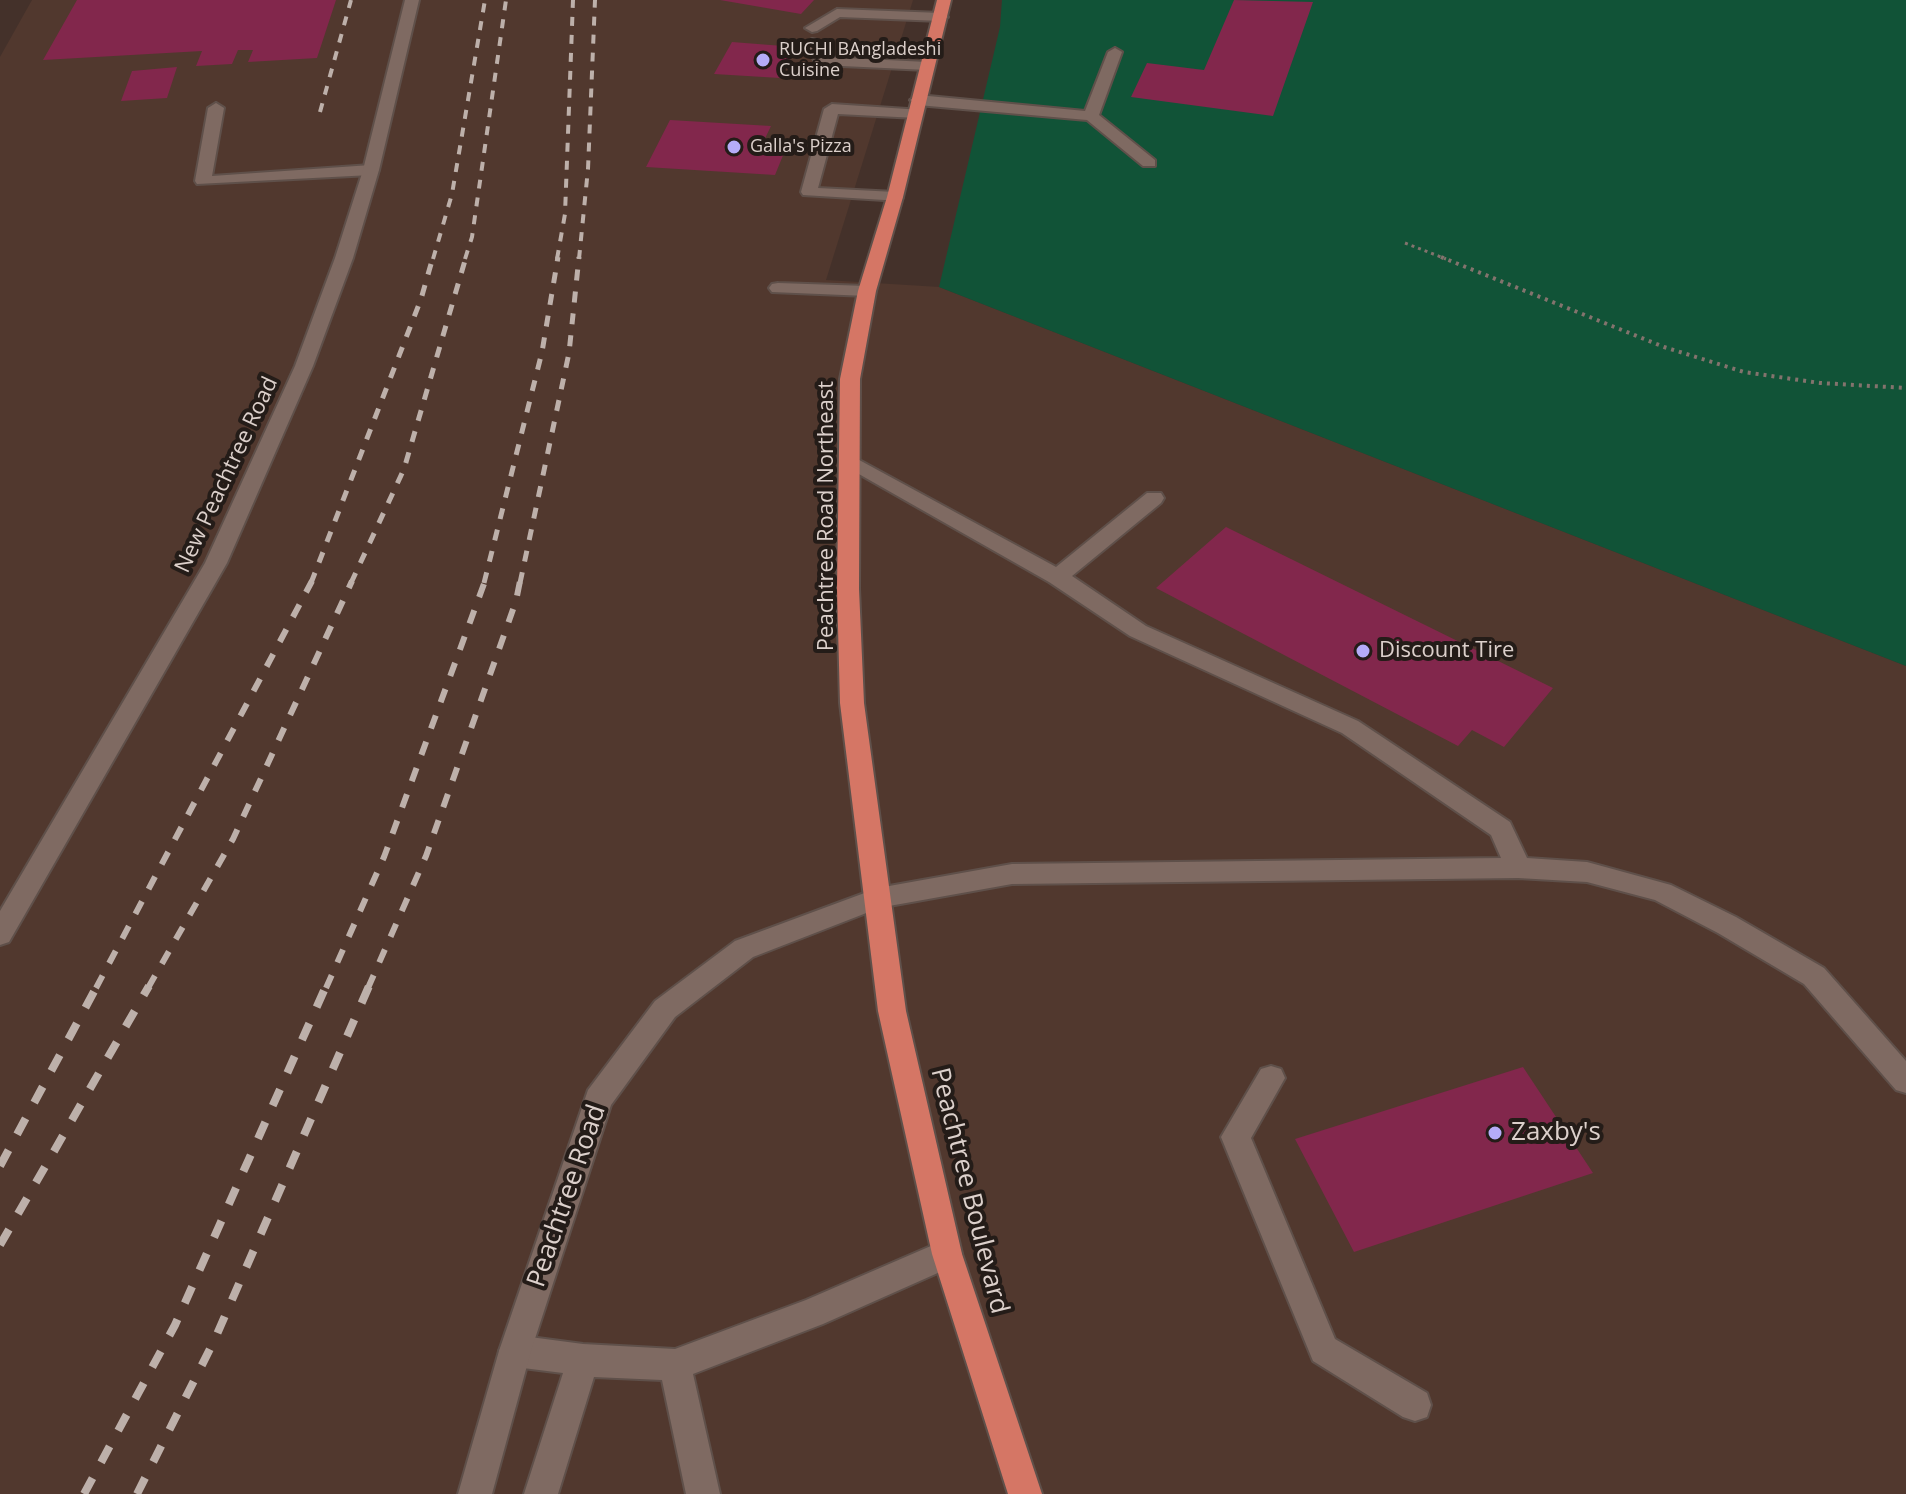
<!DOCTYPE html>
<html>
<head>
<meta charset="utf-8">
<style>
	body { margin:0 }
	canvas { display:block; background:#44312a }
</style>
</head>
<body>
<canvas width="1906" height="1494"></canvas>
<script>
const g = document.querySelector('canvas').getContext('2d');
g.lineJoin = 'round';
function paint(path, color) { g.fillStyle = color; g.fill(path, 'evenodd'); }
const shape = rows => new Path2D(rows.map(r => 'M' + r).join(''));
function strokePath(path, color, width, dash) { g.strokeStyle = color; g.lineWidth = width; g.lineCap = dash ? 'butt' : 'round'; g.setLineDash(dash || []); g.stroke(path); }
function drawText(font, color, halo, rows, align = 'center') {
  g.font = font + ' "Open Sans",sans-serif'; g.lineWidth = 8; g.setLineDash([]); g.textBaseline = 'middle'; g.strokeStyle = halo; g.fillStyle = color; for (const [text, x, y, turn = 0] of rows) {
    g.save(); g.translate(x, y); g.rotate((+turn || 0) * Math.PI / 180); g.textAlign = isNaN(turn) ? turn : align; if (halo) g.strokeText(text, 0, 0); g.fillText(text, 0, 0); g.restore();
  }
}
paint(shape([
	[32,0,913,0,826,280,939,287,1906,666,1906,1494,0,1494,0,57]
]), '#51382e');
paint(shape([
	[1002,0,1906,0,1906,666,939,287,1000,27]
]), '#115337');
paint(shape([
	[77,0,336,0,317,58,248,62,253,50,238,50,232,64,196,66,202,51,43,60],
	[720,0,814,0,801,14],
	[1234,0,1313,2,1273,116,1131,97,1147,63,1204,70],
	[732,42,796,47,780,78,714,74],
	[177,67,167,98,121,101,132,71],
	[670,120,771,126,759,151,784,153,775,175,646,167],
	[1226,527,1553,688,1504,747,1472,730,1458,746,1156,588],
	[1523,1067,1593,1173,1354,1252,1295,1139]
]), '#82274c');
const lane = shape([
	[837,9,941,13,948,17,941,21,840,17,817,31,812,32,805,28,837,9],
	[812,39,817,40,826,57,927,62,934,66,927,70,821,65,816,64,805,43,812,39],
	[1115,48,1122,52,1099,115,1155,160,1155,166,1143,166,1087,120,918,105,910,100,918,95,1085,111,1108,52,1115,48],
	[216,103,224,108,212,176,371,165,379,170,371,175,197,184,195,181,208,108,216,103],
	[832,104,922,110,922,116,917,118,838,114,818,188,895,192,903,197,901,201,803,195,801,192,824,109,832,104],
	[778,283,867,286,876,291,867,296,772,292,769,288,772,284,778,283],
	[850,455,1056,567,1147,493,1161,493,1164,498,1161,503,1072,576,1146,626,1358,721,1510,822,1527,858,1587,862,1671,885,1736,917,1824,968,1906,1061,1906,1093,1896,1090,1804,984,1718,933,1655,900,1587,882,1518,878,1012,884,878,908,869,905,865,898,869,891,878,888,1012,864,1501,858,1491,835,1342,733,1130,636,1049,582,843,465,840,461,843,457,850,455],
	[1271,1066,1281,1069,1285,1078,1251,1138,1335,1339,1427,1393,1431,1405,1427,1417,1415,1421,1403,1417,1313,1361,1221,1137,1261,1069,1271,1066],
	[947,1239,958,1244,962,1254,958,1264,823,1324,693,1374,720,1494,686,1494,662,1380,594,1377,558,1494,524,1494,563,1373,515,1367,504,1362,499,1351,504,1340,515,1335,583,1344,675,1349,806,1300,947,1239]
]);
const secondary = shape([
	[405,0,419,0,379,170,353,258,313,366,227,563,9,942,0,945,0,911,205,563,295,366,335,258,363,170,405,0],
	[878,888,887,891,891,898,887,905,753,957,675,1017,611,1105,531,1351,492,1494,458,1494,499,1351,588,1090,655,1001,735,941,878,888]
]);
const highway = shape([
	[937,0,951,0,903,197,876,291,860,379,859,589,864,703,906,1011,962,1254,1042,1494,1008,1494,932,1254,878,1011,840,703,837,589,840,379,858,291,887,197,937,0]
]);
strokePath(lane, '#5f504a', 4);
strokePath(secondary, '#5f504a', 4);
strokePath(highway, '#5f504a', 4);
strokePath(shape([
	[1405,243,1446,259]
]), '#83736d', 3, [3, 4]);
strokePath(shape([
	[1441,257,1664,347,1744,372,1820,383,1906,388]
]), '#83736d', 4, [3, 5]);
paint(lane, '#7f6a62');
paint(secondary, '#7f6a62');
paint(highway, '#d57665');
strokePath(shape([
	[320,112,351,0],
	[433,259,452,194,485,0],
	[465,259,472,237,506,0],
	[557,259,565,214,573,0],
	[579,259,588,169,595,0]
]), '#bdb0aa', 4, [9, 9]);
strokePath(shape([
	[311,583,421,299,433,257],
	[351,583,404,469,466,257],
	[484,583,542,352,558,257],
	[520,583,569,353,579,257]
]), '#bdb0aa', 5, [11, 11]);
strokePath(shape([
	[96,988,312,581],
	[148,988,233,839,352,581],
	[326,988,384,857,485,581],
	[368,988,426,856,516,601,520,581]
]), '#bdb0aa', 6, [14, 14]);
strokePath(shape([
	[0,1166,97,986],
	[0,1245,149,986],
	[84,1494,175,1325,326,986],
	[137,1494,214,1341,369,986]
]), '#bdb0aa', 8, [18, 18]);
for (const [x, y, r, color] of [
	[763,60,8,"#b5acf8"],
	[734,147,8,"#b5acf8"],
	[1363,651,8,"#b5acf8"],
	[1495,1133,8,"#b5acf8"]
]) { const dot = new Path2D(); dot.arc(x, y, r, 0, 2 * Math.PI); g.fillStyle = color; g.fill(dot); strokePath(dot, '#241c18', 3); }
drawText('18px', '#dcd0cb', '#241c18', [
	["RUCHI BAngladeshi",779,50],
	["Cuisine",779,71],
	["Galla's Pizza",750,147]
], 'left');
drawText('22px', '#dcd0cb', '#241c18', [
	["New Peachtree Road",227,475,-65],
	["Peachtree Road Northeast",827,516,-90]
]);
drawText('22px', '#dcd0cb', '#241c18', [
	["Discount Tire",1379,651]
], 'left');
drawText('26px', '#dcd0cb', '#241c18', [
	["Zaxby's",1511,1133]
], 'left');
drawText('26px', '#dcd0cb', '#241c18', [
	["Peachtree Boulevard",969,1191,76],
	["Peachtree Road",567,1196,-71]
]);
</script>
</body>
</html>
